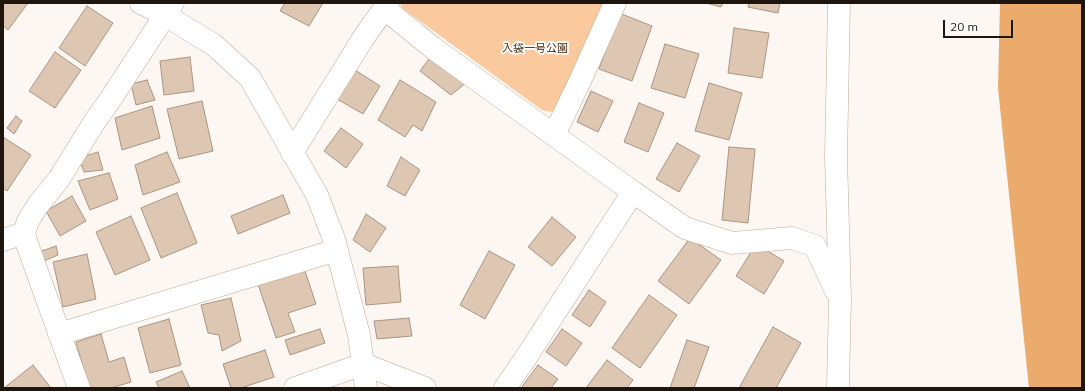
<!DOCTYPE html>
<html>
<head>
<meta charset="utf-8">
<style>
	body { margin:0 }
	#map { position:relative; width:1085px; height:391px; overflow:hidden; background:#fcf7f2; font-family:Mulish,sans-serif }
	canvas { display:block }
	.frame { position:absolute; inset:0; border:4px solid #1d150e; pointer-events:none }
	.scale { position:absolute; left:943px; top:20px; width:70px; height:18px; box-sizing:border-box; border:2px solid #1d150e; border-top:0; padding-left:5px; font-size:12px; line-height:14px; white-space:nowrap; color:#1d150e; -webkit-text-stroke:3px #fff; paint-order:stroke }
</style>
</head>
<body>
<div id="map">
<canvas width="1085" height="391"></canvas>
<div class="frame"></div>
<div class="scale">20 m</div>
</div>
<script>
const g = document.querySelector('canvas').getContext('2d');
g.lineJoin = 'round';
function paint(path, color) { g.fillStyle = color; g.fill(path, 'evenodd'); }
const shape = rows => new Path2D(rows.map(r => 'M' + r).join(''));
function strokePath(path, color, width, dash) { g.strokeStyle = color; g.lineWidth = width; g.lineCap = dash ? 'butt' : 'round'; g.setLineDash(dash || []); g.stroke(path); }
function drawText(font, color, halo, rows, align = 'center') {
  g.font = font + ' Mulish,"Noto Sans JP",sans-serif'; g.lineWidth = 3.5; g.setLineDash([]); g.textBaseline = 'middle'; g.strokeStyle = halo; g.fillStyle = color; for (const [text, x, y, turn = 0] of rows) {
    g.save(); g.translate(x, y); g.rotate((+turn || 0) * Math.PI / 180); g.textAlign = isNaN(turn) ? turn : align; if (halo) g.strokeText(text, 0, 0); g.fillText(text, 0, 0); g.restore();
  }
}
paint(shape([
	[400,3,604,3,563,100,552,112,542,110,402,8]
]), '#faca9e');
paint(shape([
	[1000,3,1082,3,1082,388,1029,388,998,88]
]), '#eaab6d');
const building = shape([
	[3,3,28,3,8,30,3,26,3,3],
	[285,3,323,3,309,26,280,11,285,3],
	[706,3,723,3,721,7,706,3],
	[749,3,780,3,778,13,748,7,749,3],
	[87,6,113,23,85,66,59,48,87,6],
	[619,13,652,26,632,81,599,69,619,13],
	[734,28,769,33,762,78,728,73,734,28],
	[665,44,699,54,685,98,651,88,665,44],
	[55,52,81,70,55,108,29,91,55,52],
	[432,55,467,82,451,95,420,71,432,55],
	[190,57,194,91,164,95,160,61,190,57],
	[355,70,380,86,363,114,337,99,355,70],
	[147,80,155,100,136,105,131,84,147,80],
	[400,80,436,102,422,131,413,125,405,137,378,120,400,80],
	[709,83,742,93,729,140,695,131,709,83],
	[591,91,613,101,598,132,577,122,591,91],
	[202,101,213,151,179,159,167,109,202,101],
	[639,103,664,113,648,152,624,142,639,103],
	[152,106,160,138,122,150,115,118,152,106],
	[16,116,22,121,14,134,7,128,16,116],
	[341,128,363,144,346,168,324,151,341,128],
	[3,137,31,155,7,191,3,188,3,137],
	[677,143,700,156,679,192,656,179,677,143],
	[729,147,755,149,748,223,722,220,729,147],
	[98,152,103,170,84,172,79,158,98,152],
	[167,152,180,182,143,195,135,165,167,152],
	[401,157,420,170,405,196,387,186,401,157],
	[109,173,118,199,90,210,78,181,109,173],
	[177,193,197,243,161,258,141,208,177,193],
	[283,195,290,213,238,234,231,216,283,195],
	[72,196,86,221,60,236,46,211,72,196],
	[366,214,386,228,370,252,353,240,366,214],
	[131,216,150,260,115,275,96,232,131,216],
	[552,217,576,237,552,266,528,247,552,217],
	[690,238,721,260,689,304,658,281,690,238],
	[756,244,784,261,764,294,736,276,756,244],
	[56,246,58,255,39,263,36,253,56,246],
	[489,251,515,265,485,319,460,305,489,251],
	[87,254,96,299,63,307,53,262,87,254],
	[303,265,316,304,288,313,295,332,276,338,257,281,303,265],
	[398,266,401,302,366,305,363,268,398,266],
	[589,290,606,302,590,327,572,315,589,290],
	[649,295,677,315,640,368,612,348,649,295],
	[231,298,241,341,222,351,219,335,208,333,201,305,231,298],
	[409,318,412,336,377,339,374,321,409,318],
	[169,319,181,365,150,373,138,328,169,319],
	[773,327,801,343,776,388,739,388,773,327],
	[320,329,325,343,290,355,285,340,320,329],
	[562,329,582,343,566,366,546,352,562,329],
	[101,334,109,362,124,357,131,382,111,388,89,388,76,342,101,334],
	[687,340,709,347,694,388,670,388,687,340],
	[265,350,274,377,241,388,231,388,223,364,265,350],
	[607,360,633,380,627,388,586,388,607,360],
	[33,365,51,388,4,388,33,365],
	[538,365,558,379,551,388,521,388,538,365],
	[182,371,190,388,159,388,156,382,182,371]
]);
paint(building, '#dec7b2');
strokePath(building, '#aa9480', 1);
const minor = shape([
	[141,3,165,15,214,45,250,78,317,195,334,239,359,335,366,388],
	[385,9,433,48,633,192,527,356,505,388],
	[554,135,580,81,615,3],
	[292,153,364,37,388,3],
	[633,192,685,228,732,243,792,238,815,246,836,291],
	[3,240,24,233],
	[59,334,337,250],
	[79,388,26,241,24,233,28,221,38,205,59,179,95,121,110,100,173,3],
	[295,388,363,364,425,388],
	[838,388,840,298,836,157,839,3]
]);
strokePath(minor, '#c0a995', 23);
strokePath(minor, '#fff', 22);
drawText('11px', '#442b0f', '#fff', [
	["入袋一号公園",535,49]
]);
</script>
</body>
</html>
